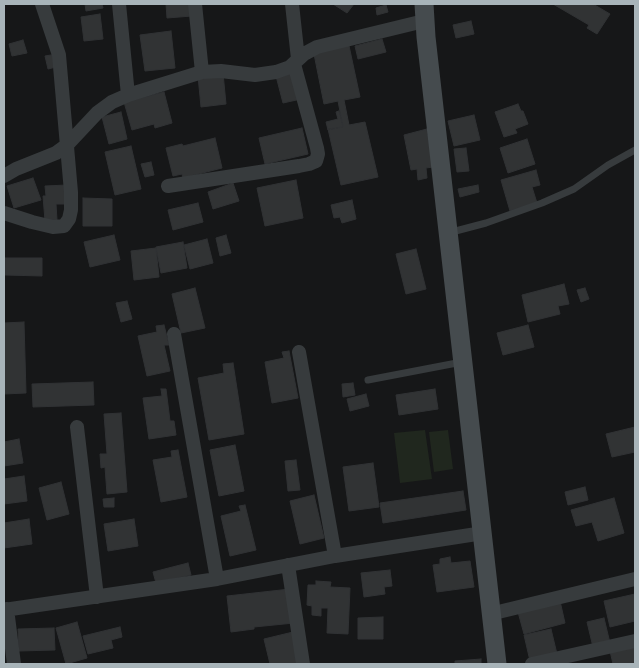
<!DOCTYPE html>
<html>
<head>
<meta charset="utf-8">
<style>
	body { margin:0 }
	#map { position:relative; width:639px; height:668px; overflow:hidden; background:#161718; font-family:Quicksand,sans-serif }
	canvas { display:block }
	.frame { position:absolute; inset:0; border:5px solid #a8b4b9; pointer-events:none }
</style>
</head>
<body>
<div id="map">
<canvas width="639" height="668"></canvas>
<div class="frame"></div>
</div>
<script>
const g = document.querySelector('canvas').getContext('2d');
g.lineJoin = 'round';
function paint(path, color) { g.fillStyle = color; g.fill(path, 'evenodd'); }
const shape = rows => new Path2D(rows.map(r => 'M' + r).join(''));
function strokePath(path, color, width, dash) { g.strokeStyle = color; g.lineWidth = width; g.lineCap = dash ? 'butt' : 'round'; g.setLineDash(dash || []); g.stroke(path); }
paint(shape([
	[425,430,432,479,400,483,394,433],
	[448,430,453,469,434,472,429,432]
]), '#20271e');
const building = shape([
	[85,4,102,4,103,8,86,11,85,4],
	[166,4,192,4,192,16,167,18,166,4],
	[333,4,354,4,347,13,333,4],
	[553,4,593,4,610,14,597,34,587,28,589,25,553,4],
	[386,5,388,12,377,15,376,8,386,5],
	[100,14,103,39,84,41,81,17,100,14],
	[471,21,474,34,456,38,453,25,471,21],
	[171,31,175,68,145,71,140,35,171,31],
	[382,39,386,52,358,59,355,46,382,39],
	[23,40,27,53,12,56,9,44,23,40],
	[348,41,360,97,344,100,349,125,365,122,378,177,341,185,328,129,343,127,338,101,324,104,313,49,348,41],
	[57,54,60,66,48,69,45,56,57,54],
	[294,71,301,99,283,103,276,76,294,71],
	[223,73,226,104,201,107,198,76,223,73],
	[164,92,172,123,155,128,154,124,132,130,124,102,164,92],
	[518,104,521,111,523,111,528,124,515,129,517,133,504,137,495,112,518,104],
	[339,111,343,127,328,130,326,122,338,119,336,112,339,111],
	[121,112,127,139,109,144,102,117,121,112],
	[474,115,480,140,454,146,448,121,474,115],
	[302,128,308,154,265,164,259,138,302,128],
	[427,129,433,167,426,168,427,178,418,180,417,169,411,170,404,135,427,129],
	[215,138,222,168,183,178,182,174,173,176,166,148,182,144,183,146,215,138],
	[527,139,535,164,508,173,500,148,527,139],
	[131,146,141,189,115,195,105,152,131,146],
	[466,148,469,171,457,172,454,149,466,148],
	[151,162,154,175,145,177,141,164,151,162],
	[536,170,540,185,532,187,537,203,510,211,501,180,536,170],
	[33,178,41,200,14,208,7,186,33,178],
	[296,180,303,218,265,226,257,188,296,180],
	[233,183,239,201,213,209,208,192,233,183],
	[67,185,68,204,56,204,57,220,45,221,43,196,46,196,45,186,67,185],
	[478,185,479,192,460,197,458,189,478,185],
	[83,198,112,199,112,226,83,226,83,198],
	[352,200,356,219,342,223,340,217,334,218,331,205,352,200],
	[198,203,203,222,173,230,168,210,198,203],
	[114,235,120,260,90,267,84,242,114,235],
	[226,235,231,253,220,256,216,238,226,235],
	[207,239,213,263,190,269,184,245,207,239],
	[183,242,187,268,161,273,156,247,183,242],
	[156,248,159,277,134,280,131,251,156,248],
	[416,249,426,289,406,294,396,254,416,249],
	[5,258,42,258,42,276,5,275,5,258],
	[564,284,569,304,558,306,560,314,528,322,522,295,564,284],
	[195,288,205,328,181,333,172,294,195,288],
	[585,288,589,299,581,302,577,290,585,288],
	[127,301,132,319,121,322,116,303,127,301],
	[24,322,26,393,4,394,4,323,24,322],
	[164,325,169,345,164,345,170,371,147,376,138,336,157,332,156,326,164,325],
	[528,325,534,347,503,355,497,333,528,325],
	[289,351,298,398,272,403,265,362,284,358,282,352,289,351],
	[233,363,244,434,209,440,198,378,224,373,223,364,233,363],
	[93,382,94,405,33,407,32,384,93,382],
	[353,383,355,395,343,397,342,384,353,383],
	[161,389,166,389,170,421,174,421,176,435,149,439,143,398,162,396,161,389],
	[435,389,438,409,399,415,396,395,435,389],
	[366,394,369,406,350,411,347,399,366,394],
	[121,413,127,492,107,494,105,467,101,468,100,454,107,454,104,414,121,413],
	[635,427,635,452,612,457,606,434,635,427],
	[19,439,23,463,4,466,4,442,19,439],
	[235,445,244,491,219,496,210,450,235,445],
	[178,450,187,497,161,502,153,460,172,457,171,451,178,450],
	[296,460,300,490,288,491,285,461,296,460],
	[373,463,379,507,349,511,343,467,373,463],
	[24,476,27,501,4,504,4,479,24,476],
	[61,482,69,514,47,520,39,488,61,482],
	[585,487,588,500,568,505,565,492,585,487],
	[463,491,466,510,383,523,380,503,463,491],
	[314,495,324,538,300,544,290,501,314,495],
	[114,498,114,507,104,507,103,499,114,498],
	[614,498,624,533,598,541,592,522,576,526,571,510,614,498],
	[245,505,256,550,230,556,221,516,241,511,239,506,245,505],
	[29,519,32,544,4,548,4,523,29,519],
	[134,519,138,546,108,551,104,524,134,519],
	[450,557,451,563,470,561,474,587,437,592,433,565,440,564,440,559,450,557],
	[188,563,191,575,156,583,153,572,188,563],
	[390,570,392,586,384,587,385,594,364,597,361,573,390,570],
	[316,581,331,582,330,587,350,588,348,634,327,633,328,608,321,608,321,616,312,615,312,606,307,605,308,585,316,585,316,581],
	[290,589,294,623,254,627,254,629,231,632,227,596,290,589],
	[635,594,635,621,610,627,604,601,635,594],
	[560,601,565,623,524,634,518,612,560,601],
	[383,617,383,639,358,639,358,618,383,617],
	[604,618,610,643,593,647,587,622,604,618],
	[77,622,87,658,66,664,56,628,77,622],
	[120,627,122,637,111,640,113,648,88,654,83,636,120,627],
	[54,628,55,650,19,651,18,629,54,628],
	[551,629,557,654,530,661,524,635,551,629],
	[293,632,301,664,270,664,264,639,293,632],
	[635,645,635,664,613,664,610,651,635,645],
	[481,659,481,664,455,664,455,661,481,659]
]);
paint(building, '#313334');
strokePath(building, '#303234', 1);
strokePath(shape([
	[448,233,486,223,542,203,574,189,608,165,635,150],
	[368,380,462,362]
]), '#373b3d', 7);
strokePath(shape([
	[119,4,128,95],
	[195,4,202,72],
	[292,4,298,59],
	[4,176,16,169,56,153,67,145,97,113,112,102,128,95,202,72,221,71,255,75,276,72,290,67,304,54,317,47,424,21],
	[168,186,299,166,309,164,316,161,318,154,317,148,294,64],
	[4,213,32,222,53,227,64,226,69,219,71,210,71,192,59,55,42,4],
	[174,334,217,579],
	[299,352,335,556],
	[77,427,97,597],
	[288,565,303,664],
	[7,609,14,664],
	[4,610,217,579,335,556,483,533],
	[490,614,635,579],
	[532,664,635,641]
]), '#373b3d', 14);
strokePath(shape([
	[424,4,426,37,497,664]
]), '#454b4e', 19);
</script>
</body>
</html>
